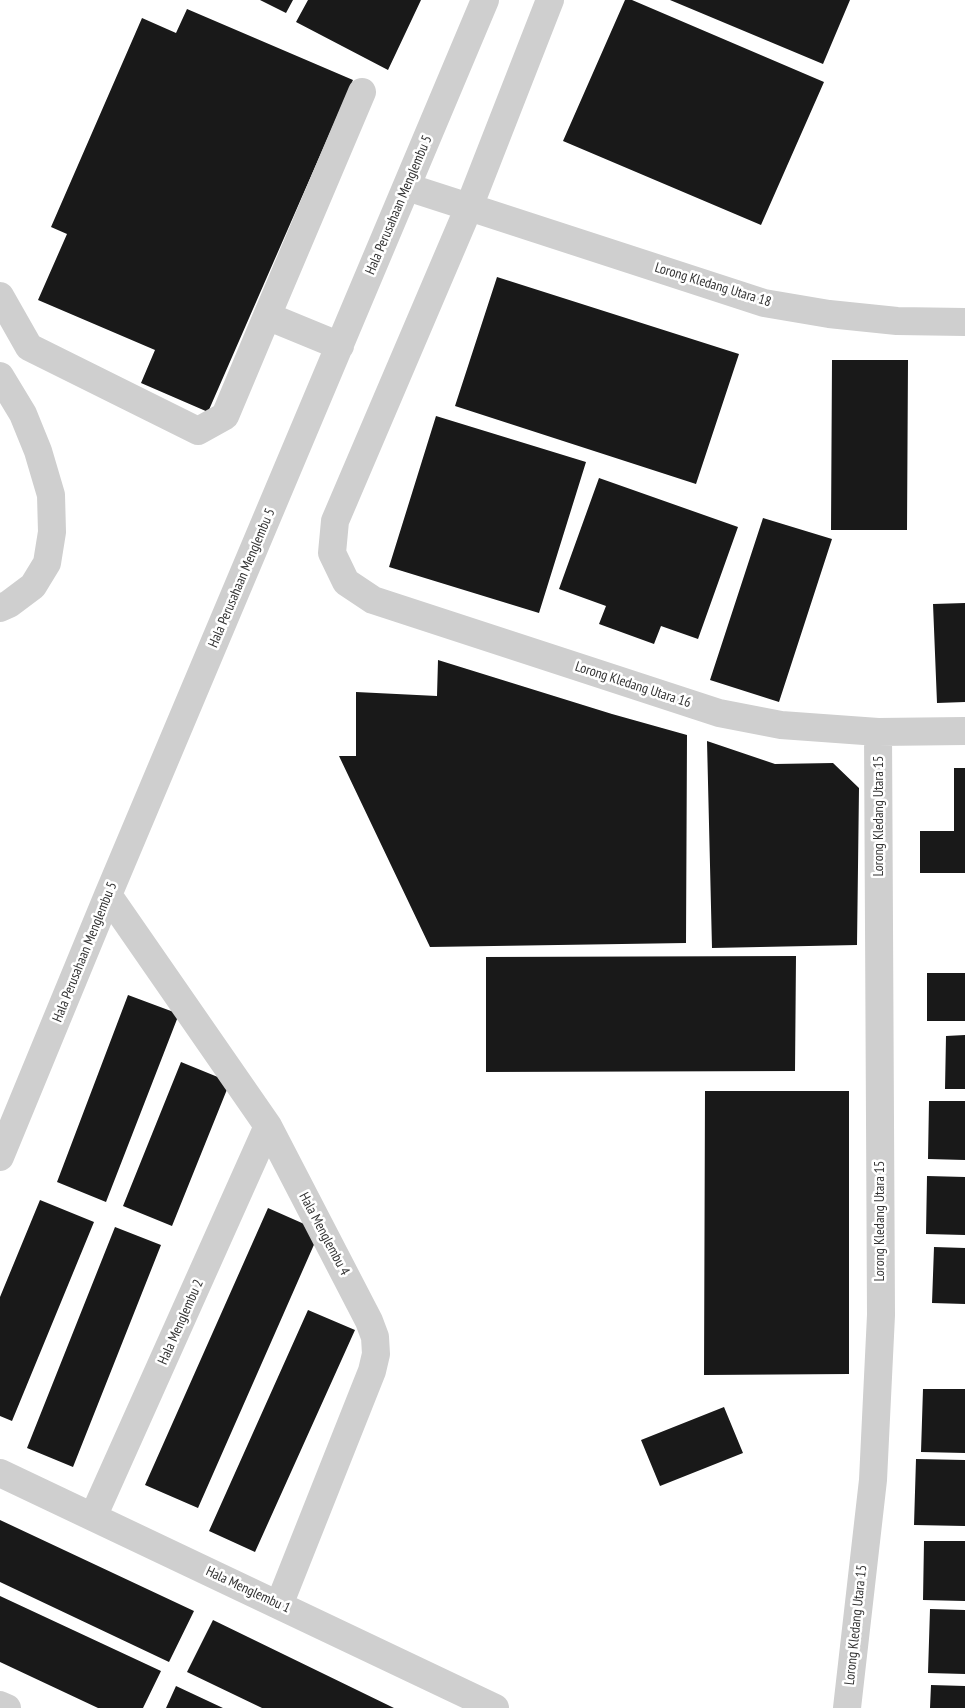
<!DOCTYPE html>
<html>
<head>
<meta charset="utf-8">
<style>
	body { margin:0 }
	canvas { display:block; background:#fff }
</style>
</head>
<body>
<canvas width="965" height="1708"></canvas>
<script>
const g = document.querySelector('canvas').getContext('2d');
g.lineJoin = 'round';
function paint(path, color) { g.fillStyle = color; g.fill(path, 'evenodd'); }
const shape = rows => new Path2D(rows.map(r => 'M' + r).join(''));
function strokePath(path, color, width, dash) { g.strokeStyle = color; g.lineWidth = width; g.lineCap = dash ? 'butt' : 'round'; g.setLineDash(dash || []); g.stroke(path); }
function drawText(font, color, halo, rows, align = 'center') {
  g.font = font + ' "PT Sans Narrow",sans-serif'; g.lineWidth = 5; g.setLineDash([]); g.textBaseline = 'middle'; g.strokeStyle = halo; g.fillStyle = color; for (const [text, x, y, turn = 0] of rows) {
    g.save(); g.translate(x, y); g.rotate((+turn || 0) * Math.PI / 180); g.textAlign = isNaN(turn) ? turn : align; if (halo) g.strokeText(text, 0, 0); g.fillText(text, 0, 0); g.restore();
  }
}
paint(shape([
	[260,0,293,0,286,13],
	[308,0,421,0,388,70,296,22],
	[625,0,632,0,824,82,761,225,563,141],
	[670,0,850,0,823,64],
	[187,9,353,80,208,412,141,383,155,350,38,300,67,234,51,227,142,18,176,33],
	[497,277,739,354,696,484,455,406],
	[832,360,908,360,907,530,831,530],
	[436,416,586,462,539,613,389,567],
	[599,478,738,527,698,639,661,626,654,644,599,624,606,606,559,589],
	[763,518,832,539,779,702,710,680],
	[965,603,965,702,937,703,933,604],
	[438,660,612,714,687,735,686,943,430,947,339,756,356,756,356,692,437,696],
	[707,741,775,764,833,763,859,788,857,945,712,948],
	[954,768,965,768,965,873,920,873,920,831,954,831],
	[796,956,795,1071,486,1072,486,957],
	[927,973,965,973,965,1021,927,1021],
	[128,995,179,1014,106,1202,57,1182],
	[965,1035,965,1089,945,1089,946,1036],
	[181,1062,230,1082,172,1226,123,1206],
	[705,1091,849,1091,849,1374,704,1375],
	[929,1101,965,1101,965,1160,928,1159],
	[927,1176,965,1177,965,1235,926,1234],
	[40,1200,94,1222,12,1421,0,1416,0,1297],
	[268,1208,320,1231,198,1508,145,1485],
	[115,1227,161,1245,73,1467,27,1448],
	[934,1247,965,1248,965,1304,932,1303],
	[308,1310,355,1330,255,1552,209,1531],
	[923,1389,965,1389,965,1453,921,1452],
	[724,1407,743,1453,660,1486,641,1440],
	[916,1459,965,1460,965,1526,914,1525],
	[0,1520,194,1611,169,1662,0,1582],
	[924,1541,965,1541,965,1601,923,1600],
	[0,1596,161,1671,143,1708,98,1708,0,1662],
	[930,1609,965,1610,965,1674,928,1673],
	[213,1620,394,1708,262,1708,187,1672],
	[931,1685,965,1686,965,1708,930,1708],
	[176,1686,223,1708,166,1708]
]), '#191919');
strokePath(shape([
	[407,187,469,207,550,0],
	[0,296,29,347,198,431,225,416,267,316,340,346],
	[267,316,362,92],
	[965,322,897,321,829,314,764,303,469,207,335,521,332,553,346,582,373,600,719,713,781,725,878,732,965,731],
	[0,376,23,414,38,451,51,495,52,532,47,563,33,586,9,604,0,608],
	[108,895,268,1126,369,1321,375,1337,376,1354,372,1371,279,1605],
	[0,1157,108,895,485,0],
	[0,1473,495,1708],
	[93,1517,268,1126],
	[0,1705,7,1708],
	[847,1708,873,1480,881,1315,878,732]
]), '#cfcfcf', 28);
drawText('14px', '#323232', '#fff', [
	["Hala Perusahaan Menglembu 5",399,205,-67],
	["Lorong Kledang Utara 18",713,285,17],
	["Hala Perusahaan Menglembu 5",242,578,-67],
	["Lorong Kledang Utara 16",633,685,18],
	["Lorong Kledang Utara 15",879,816,-90],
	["Hala Perusahaan Menglembu 5",85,952,-68],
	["Lorong Kledang Utara 15",880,1221,-90],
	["Hala Menglembu 4",324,1234,62],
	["Hala Menglembu 2",181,1322,-66],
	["Hala Menglembu 1",248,1590,25],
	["Lorong Kledang Utara 15",856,1625,-84]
]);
</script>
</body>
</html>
